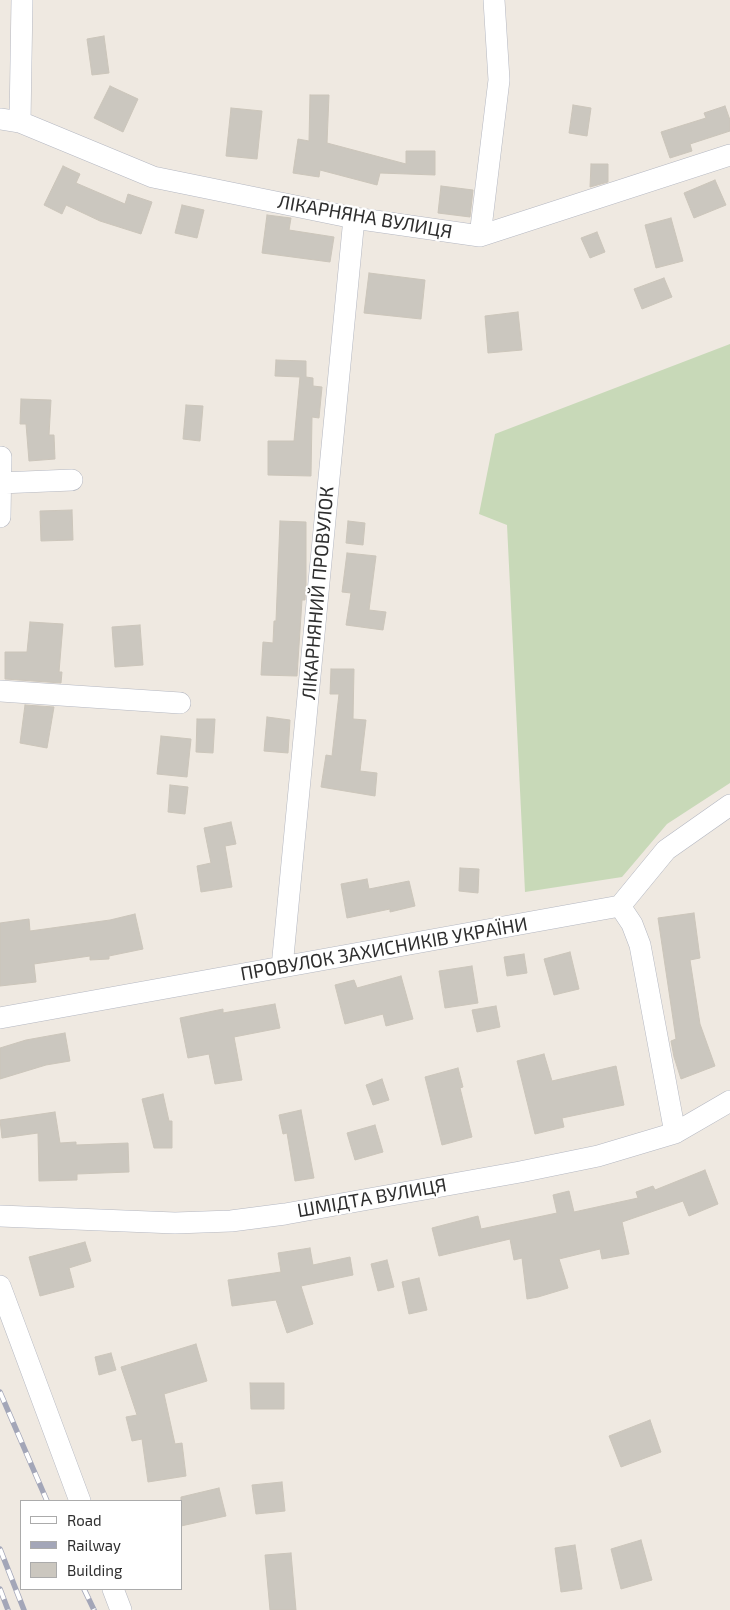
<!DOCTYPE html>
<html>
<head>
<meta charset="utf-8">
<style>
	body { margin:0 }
	#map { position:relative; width:730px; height:1610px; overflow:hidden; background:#efe9e1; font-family:"Exo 2",sans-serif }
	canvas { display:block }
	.legend { position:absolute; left:20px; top:1500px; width:162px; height:90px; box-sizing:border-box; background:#fff; border:1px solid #ababab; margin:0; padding:6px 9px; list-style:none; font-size:15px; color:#2e2e2e }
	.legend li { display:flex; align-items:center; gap:10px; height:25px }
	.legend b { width:25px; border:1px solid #ababab }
</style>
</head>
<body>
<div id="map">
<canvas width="730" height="1610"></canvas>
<ul class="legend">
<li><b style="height:6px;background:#fff"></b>Road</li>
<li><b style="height:6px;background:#a3a6b8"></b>Railway</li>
<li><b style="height:14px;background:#cbc7bf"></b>Building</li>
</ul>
</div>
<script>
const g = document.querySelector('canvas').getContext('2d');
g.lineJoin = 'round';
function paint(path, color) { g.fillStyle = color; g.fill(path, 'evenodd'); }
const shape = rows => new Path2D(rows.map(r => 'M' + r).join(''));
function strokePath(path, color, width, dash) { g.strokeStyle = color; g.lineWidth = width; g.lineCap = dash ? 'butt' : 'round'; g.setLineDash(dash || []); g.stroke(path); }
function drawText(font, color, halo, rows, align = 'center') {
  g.font = font + ' "Exo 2",sans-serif'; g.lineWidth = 4.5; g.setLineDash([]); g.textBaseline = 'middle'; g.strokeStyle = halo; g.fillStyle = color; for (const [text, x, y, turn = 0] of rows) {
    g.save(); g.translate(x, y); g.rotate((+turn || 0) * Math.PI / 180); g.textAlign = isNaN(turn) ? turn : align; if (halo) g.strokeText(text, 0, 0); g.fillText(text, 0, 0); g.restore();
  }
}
paint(shape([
	[730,344,730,783,667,824,622,877,525,892,507,525,479,514,495,434]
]), '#c8d9b8');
const building = shape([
	[104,36,109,73,92,75,87,39,104,36],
	[110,86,138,99,123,132,94,118,110,86],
	[310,95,329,95,327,143,406,164,406,151,435,151,435,175,380,173,377,185,320,170,319,177,293,173,298,139,309,141,310,95],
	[573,105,591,108,587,136,569,133,573,105],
	[725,106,730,120,730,131,690,144,692,151,670,158,661,132,706,118,704,113,725,106],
	[231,108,262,111,257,159,226,156,231,108],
	[591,164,608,164,608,182,590,187,591,164],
	[63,166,80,174,76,183,125,204,128,194,152,202,141,234,100,221,66,205,62,214,44,205,63,166],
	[715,180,726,205,694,218,684,193,715,180],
	[441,186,473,190,470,217,438,213,441,186],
	[182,205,204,210,197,238,175,233,182,205],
	[267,215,291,218,289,230,334,237,330,262,262,253,267,215],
	[671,218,683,261,656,268,645,225,671,218],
	[597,232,605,252,590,258,581,238,597,232],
	[369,273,425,280,421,319,364,313,369,273],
	[664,278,672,297,642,309,634,289,664,278],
	[518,312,522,350,488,353,485,316,518,312],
	[276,360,306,361,306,377,313,378,313,386,322,387,319,418,312,417,311,476,268,475,268,441,294,441,300,377,275,376,276,360],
	[21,399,51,400,49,435,54,435,55,459,29,461,26,424,20,424,21,399],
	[186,405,203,406,200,441,183,439,186,405],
	[72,510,73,540,41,541,40,511,72,510],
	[280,521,306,522,306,585,305,600,302,600,297,676,261,675,263,642,273,643,274,621,276,621,280,521],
	[348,521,365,523,363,545,346,543,348,521],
	[347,553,376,556,369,610,386,612,383,630,346,625,351,593,342,592,347,553],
	[30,622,63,624,59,672,62,672,61,683,5,679,5,652,27,652,30,622],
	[140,625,143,665,115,667,112,627,140,625],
	[331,669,354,669,353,719,366,720,360,771,377,773,375,796,321,787,326,755,332,756,339,694,330,694,331,669],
	[25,705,54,707,47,748,20,743,25,705],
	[267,717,290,720,288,753,264,751,267,717],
	[197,719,215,719,213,753,196,752,197,719],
	[161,736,191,739,187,777,157,774,161,736],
	[170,785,188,787,185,814,168,812,170,785],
	[231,822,236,844,225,846,232,887,201,892,197,866,211,863,204,828,231,822],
	[460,868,479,869,478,893,459,891,460,868],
	[367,879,369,889,409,881,415,906,390,912,390,909,347,918,341,884,367,879],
	[694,913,700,958,690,960,700,1024,715,1066,681,1079,674,1057,671,1041,676,1039,658,918,694,913],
	[135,914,143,949,109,956,109,959,90,960,90,956,34,964,36,982,0,986,0,923,29,919,30,931,110,920,135,914],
	[570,952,579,989,554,995,544,959,570,952],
	[524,954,527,973,507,976,504,957,524,954],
	[472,966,478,1003,445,1008,439,971,472,966],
	[401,976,413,1019,386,1026,383,1014,345,1024,335,985,354,980,357,988,401,976],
	[275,1004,280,1028,234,1037,242,1080,215,1084,209,1054,188,1058,180,1018,223,1009,223,1013,275,1004],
	[496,1006,500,1027,477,1032,472,1010,496,1006],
	[65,1033,70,1061,46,1065,0,1079,0,1048,26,1040,65,1033],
	[544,1054,552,1081,616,1066,624,1105,562,1118,564,1127,535,1134,517,1061,544,1054],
	[458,1068,463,1087,460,1088,472,1137,442,1145,425,1077,458,1068],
	[382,1079,389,1100,373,1105,366,1085,382,1079],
	[163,1094,169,1121,172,1121,172,1148,154,1148,142,1099,163,1094],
	[301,1110,314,1178,295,1181,287,1133,283,1134,279,1115,301,1110],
	[55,1112,60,1143,76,1142,76,1145,128,1143,129,1172,77,1174,77,1180,39,1181,38,1133,2,1138,0,1120,55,1112],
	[375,1125,383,1152,355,1160,347,1133,375,1125],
	[705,1170,718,1204,689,1216,683,1201,622,1222,629,1254,602,1259,600,1249,559,1259,568,1288,538,1297,527,1299,522,1258,514,1260,510,1239,439,1256,432,1228,478,1216,481,1229,557,1213,553,1195,569,1191,574,1212,638,1198,636,1192,653,1186,655,1190,705,1170],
	[85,1242,91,1261,69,1268,74,1287,40,1296,29,1257,85,1242],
	[310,1248,313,1265,350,1257,353,1275,301,1286,313,1324,287,1333,276,1300,232,1306,228,1280,281,1272,278,1253,310,1248],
	[387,1260,394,1287,378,1291,371,1264,387,1260],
	[419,1278,427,1310,409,1314,402,1282,419,1278],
	[196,1344,207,1381,164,1394,175,1444,182,1443,186,1476,148,1482,142,1439,132,1441,126,1417,137,1415,121,1367,196,1344],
	[111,1353,116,1370,99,1375,95,1357,111,1353],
	[250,1383,284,1383,284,1409,251,1409,250,1383],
	[650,1420,661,1452,621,1467,609,1436,650,1420],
	[282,1482,285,1511,256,1514,252,1485,282,1482],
	[219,1488,226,1516,181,1526,181,1497,219,1488],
	[641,1540,652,1580,621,1589,611,1549,641,1540],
	[575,1545,582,1589,561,1592,555,1548,575,1545],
	[291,1553,296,1610,270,1610,265,1555,291,1553]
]);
paint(building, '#cbc7bf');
strokePath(building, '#cbc5ba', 1);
const street = shape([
	[0,119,20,122,153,177,354,218,480,236,730,155],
	[20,122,22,0],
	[480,236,499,80,494,0],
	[0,483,72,480],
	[0,517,1,457],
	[0,691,180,703],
	[620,906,632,924,640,945,675,1133],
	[282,967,354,218],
	[0,1018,620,906,666,850,730,805],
	[0,1216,175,1223,231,1221,285,1214,520,1172,598,1156,675,1133,730,1101],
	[0,1286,80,1501],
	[113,1589,121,1610]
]);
strokePath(street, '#b4b7c1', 22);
strokePath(street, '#fff', 21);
const rail = shape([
	[0,1392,47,1501],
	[0,1549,24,1610],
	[0,1589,8,1610],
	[84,1589,94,1610]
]);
strokePath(rail, '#a3a6b8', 5.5);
strokePath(rail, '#fff', 4, [11]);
drawText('19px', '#2e2e2e', '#fff', [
	["ЛІКАРНЯНА ВУЛИЦЯ",365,217,10],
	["ЛІКАРНЯНИЙ ПРОВУЛОК",318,593,-85],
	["ПРОВУЛОК ЗАХИСНИКІВ УКРАЇНИ",384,949,-10],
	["ШМІДТА ВУЛИЦЯ",372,1198,-10]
]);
</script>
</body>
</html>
